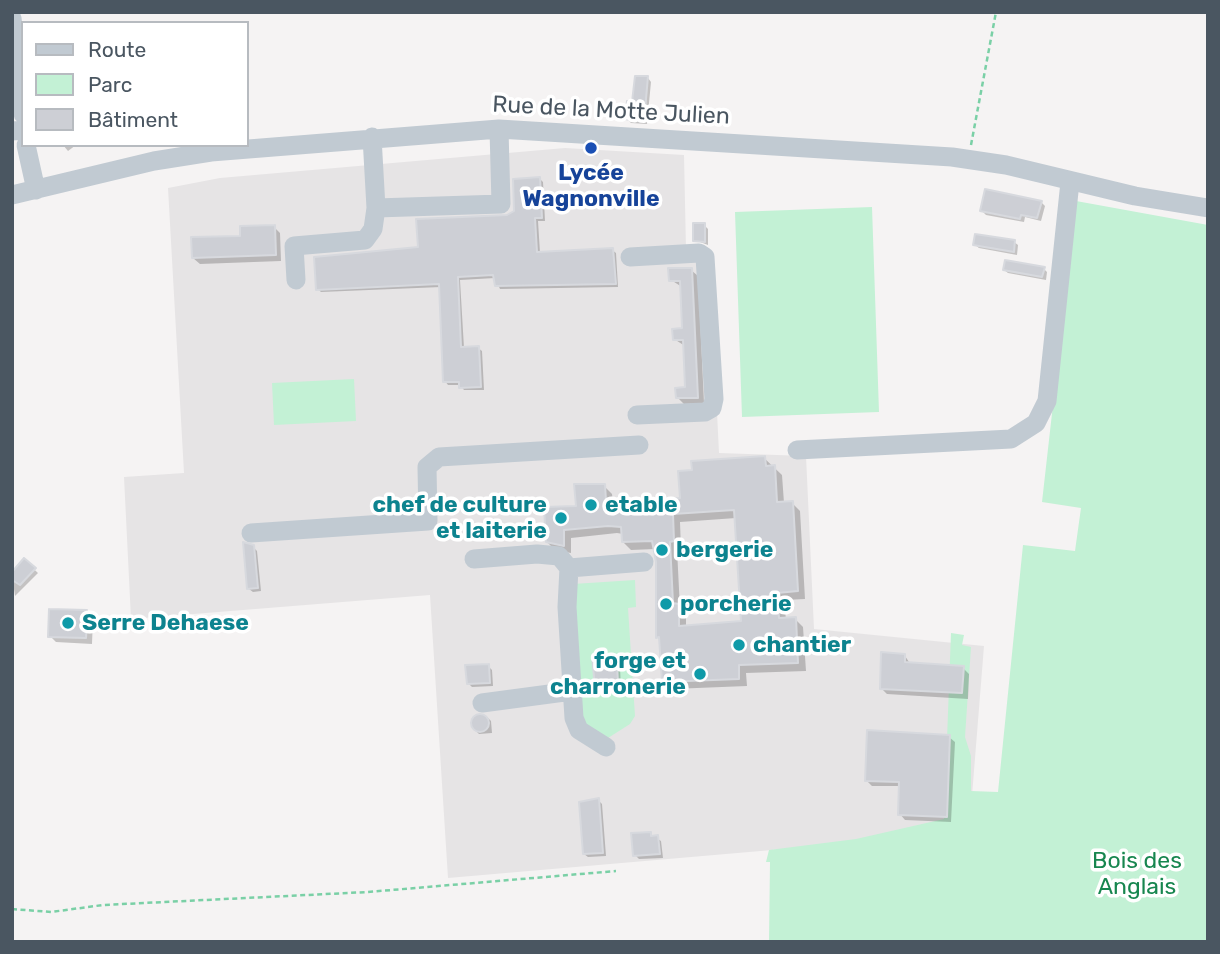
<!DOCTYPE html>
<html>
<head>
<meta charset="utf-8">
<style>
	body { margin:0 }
	#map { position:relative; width:1220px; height:954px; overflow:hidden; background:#f5f3f3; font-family:Rubik,sans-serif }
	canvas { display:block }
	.frame { position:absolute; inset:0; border:14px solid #4a5661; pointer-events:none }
	.legend { position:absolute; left:21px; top:21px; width:228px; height:126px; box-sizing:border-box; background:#fff; border:2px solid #b7bbc0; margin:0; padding:9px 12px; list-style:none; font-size:21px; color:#4a5661 }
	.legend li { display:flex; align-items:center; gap:14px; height:35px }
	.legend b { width:35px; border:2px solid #b7bbc0 }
</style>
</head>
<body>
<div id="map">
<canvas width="1220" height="954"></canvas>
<div class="frame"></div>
<ul class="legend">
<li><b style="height:9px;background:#c1cad2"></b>Route</li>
<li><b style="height:19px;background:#c3f1d5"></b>Parc</li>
<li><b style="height:19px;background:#cdcfd5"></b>Bâtiment</li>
</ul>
</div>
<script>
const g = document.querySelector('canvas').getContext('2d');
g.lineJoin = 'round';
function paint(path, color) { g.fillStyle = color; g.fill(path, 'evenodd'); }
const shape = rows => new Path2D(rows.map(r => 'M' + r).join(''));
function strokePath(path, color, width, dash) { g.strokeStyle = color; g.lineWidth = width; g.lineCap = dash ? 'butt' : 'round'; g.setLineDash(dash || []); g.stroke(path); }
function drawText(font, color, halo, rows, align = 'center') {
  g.font = font + ' Rubik,sans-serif'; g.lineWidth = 7; g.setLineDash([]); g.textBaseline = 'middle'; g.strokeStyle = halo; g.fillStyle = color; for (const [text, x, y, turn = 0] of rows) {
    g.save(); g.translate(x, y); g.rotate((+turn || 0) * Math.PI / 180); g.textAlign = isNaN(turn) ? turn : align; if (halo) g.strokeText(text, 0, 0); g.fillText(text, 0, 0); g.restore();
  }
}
paint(shape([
	[565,148,684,155,686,250,709,250,719,453,806,456,814,629,984,646,969,833,448,878,430,595,131,619,124,477,184,473,168,188,220,178]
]), '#e6e4e5');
paint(shape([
	[1076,201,1208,225,1208,942,769,942,770,862,766,862,769,850,856,839,944,819,951,633,964,635,962,645,971,647,965,737,971,756,971,791,998,792,1023,545,1075,551,1081,508,1042,502],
	[872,207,879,412,742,417,735,212],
	[354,379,356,421,274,425,272,383],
	[635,580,636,607,628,608,635,716,630,724,608,738,581,725,573,584]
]), '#c3f1d5');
paint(shape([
	[648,78,651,82,647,124,631,123,627,119],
	[63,145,76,145,68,151],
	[540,179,543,182,545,221,538,221,540,253,612,250,616,253,618,287,500,289,495,278,460,280,464,348,478,348,482,351,484,390,464,390,460,385,448,385,445,381,441,287,321,292,318,289,507,216,516,212],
	[1041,202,1045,206,1041,221,1025,217,1024,222,986,215,982,211],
	[704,225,708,229,708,245,695,240],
	[274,227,280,233,281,261,200,264,193,258],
	[1014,242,1018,245,1017,255,979,248,975,245],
	[1044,269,1047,272,1046,280,1008,273,1004,270],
	[691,270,698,276,704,403,684,404,678,398,687,389,685,346,674,339,684,330,682,287,671,280],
	[764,458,782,475,784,503,792,503,800,511,805,599,784,600,786,620,795,619,803,627,806,671,746,673,747,686,672,689,664,681,661,641,658,638,655,549,631,550,623,542,623,534,617,533,571,538,571,553,555,550,547,542,604,486,612,494,613,503,682,500],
	[736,518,743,623,686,627,686,614,680,609,677,549,681,549,680,522],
	[253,547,257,551,261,591,253,592,249,589],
	[25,561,38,573,15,596,12,575],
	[86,612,93,618,92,644,56,642,50,636],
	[905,656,911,665,963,668,969,674,968,699,887,694,881,688],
	[616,664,620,668,621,688,600,690,596,686],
	[488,666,492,670,493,686,472,687,468,683],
	[474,717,487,717,491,721,492,733,479,734,475,730],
	[949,737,955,742,951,822,905,820,900,814,901,786,872,786,867,781],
	[598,800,602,804,606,856,588,857,584,854],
	[650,834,661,841,663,858,639,859,635,855]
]), '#0003');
const building = shape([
	[635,76,648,76,644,122,625,119,627,101,632,102,635,76],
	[540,177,542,218,535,218,537,252,613,248,616,284,495,286,493,275,458,277,461,347,479,346,481,387,459,388,459,382,443,382,439,284,316,290,314,257,418,247,416,219,507,215,514,211,513,179,540,177],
	[985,189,1042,201,1037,218,1021,215,1020,219,980,211,985,189],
	[693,223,705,223,705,242,693,241,693,223],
	[275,225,276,255,192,258,191,237,240,236,240,226,275,225],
	[975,234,1015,240,1014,252,973,245,975,234],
	[1005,260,1045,267,1042,277,1003,270,1005,260],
	[668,268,692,268,698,398,676,398,675,388,685,387,683,340,673,340,672,329,682,328,680,281,669,281,668,268],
	[765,456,766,466,775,465,777,502,793,501,798,591,777,593,779,618,796,617,798,663,739,665,739,679,662,682,659,637,656,638,656,562,652,541,622,542,621,527,608,526,564,530,564,546,546,542,544,507,576,506,574,484,605,484,606,501,680,498,678,471,692,470,691,461,765,456],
	[734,510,741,621,679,626,679,604,673,603,670,542,674,541,673,514,734,510],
	[243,542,254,545,258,588,247,589,243,542],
	[24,558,36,568,20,585,12,580,12,572,24,558],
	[49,609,87,610,86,638,48,637,49,609],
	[881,652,905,654,905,662,964,666,962,693,880,689,881,652],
	[592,656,617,662,618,684,595,687,592,656],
	[489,664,490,683,467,684,465,665,489,664],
	'471 723a9 9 0 1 1 18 0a9 9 0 1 1-18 0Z',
	[867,730,950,735,947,817,898,815,899,782,865,781,867,730],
	[599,798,603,853,583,854,579,802,599,798],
	[651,832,651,836,658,835,660,854,633,856,631,833,651,832]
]);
paint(building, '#cdcfd5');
strokePath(building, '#d7d9de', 2);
strokePath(shape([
	[971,145,996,12],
	[12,909,51,912,103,905,368,892,616,871]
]), '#7ad0a6', 2.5, [5, 3.5]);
strokePath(shape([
	[12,18,23,114],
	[12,131,23,130],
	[372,137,376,208,501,204,499,129],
	[26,145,36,190],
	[12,195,154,161,211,152,499,129,952,157,1006,165,1135,196,1208,208],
	[630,257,699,253,705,257,714,399,712,408,705,412,637,415],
	[296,280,294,246,365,240,373,229,376,208],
	[797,450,1011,439,1036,423,1047,401,1070,182],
	[251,533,428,521,427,467,439,457,639,445],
	[474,559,537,554,559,556,569,568],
	[482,703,572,691],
	[606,747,579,730,574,718,567,607,569,568,644,562]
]), '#c1cad2', 19);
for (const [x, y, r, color] of [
	[591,148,7,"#1a4fb4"],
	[591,505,7,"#0f9aa8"],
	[561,518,7,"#0f9aa8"],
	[662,550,7,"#0f9aa8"],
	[666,604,7,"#0f9aa8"],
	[68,623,7,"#0f9aa8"],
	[739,645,7,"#0f9aa8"],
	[700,674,7,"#0f9aa8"]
]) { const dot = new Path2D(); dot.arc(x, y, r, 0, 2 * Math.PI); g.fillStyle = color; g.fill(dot); strokePath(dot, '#fff', 2.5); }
drawText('23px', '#4a5661', '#fff', [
	["Rue de la Motte Julien",611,111,3]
]);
drawText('bold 23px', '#164399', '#fff', [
	["Lycée",591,173],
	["Wagnonville",591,199]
]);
drawText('bold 23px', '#0d838f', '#fff', [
	["chef de culture",547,505,"right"],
	["et laiterie",547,531,"right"],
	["etable",605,505],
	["bergerie",676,550],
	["porcherie",680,604],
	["Serre Dehaese",82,623],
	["chantier",753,645],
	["forge et",686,661,"right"],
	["charronerie",686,687,"right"]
], 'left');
drawText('23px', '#17864f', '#fff', [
	["Bois des",1137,861],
	["Anglais",1137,887]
]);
</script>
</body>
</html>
